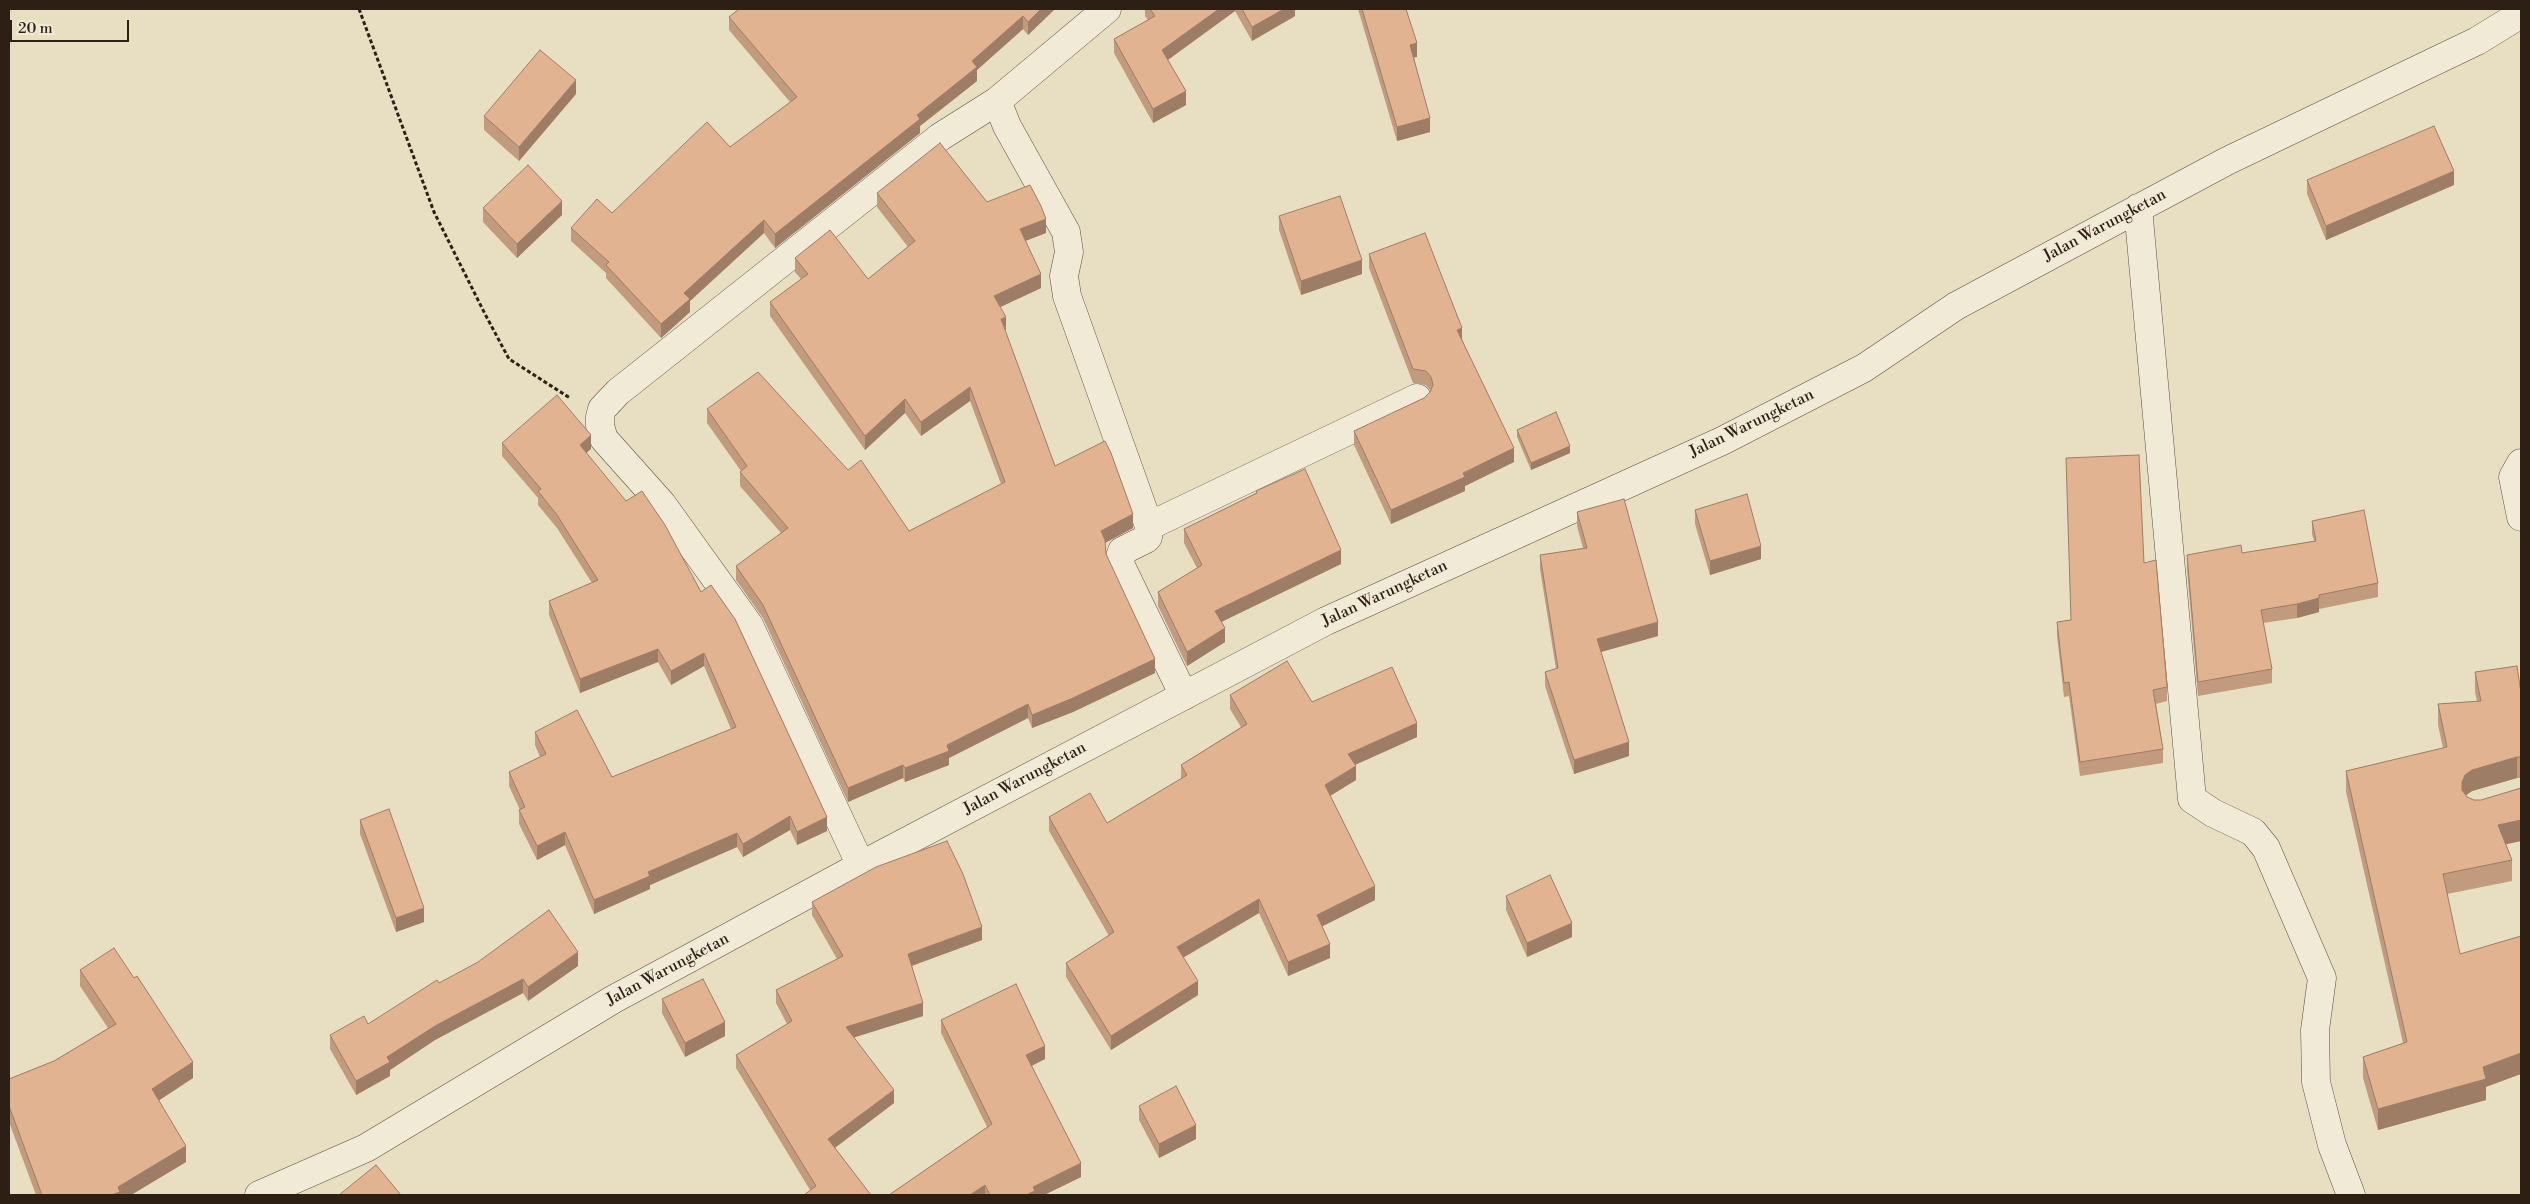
<!DOCTYPE html>
<html>
<head>
<meta charset="utf-8">
<style>
	body { margin:0 }
	#map { position:relative; width:2530px; height:1204px; overflow:hidden; background:#e8dfc2; font-family:"Libre Bodoni",serif }
	canvas { display:block }
	.frame { position:absolute; inset:0; border:10px solid #2e1f15; pointer-events:none }
	.scale { position:absolute; left:10px; top:20px; width:119px; height:22px; box-sizing:border-box; border:2px solid #2e1f15; border-top:0; padding-left:6px; font-size:15px; line-height:18px; white-space:nowrap; color:#2e1f15; -webkit-text-stroke:4px #f0ead7; paint-order:stroke }
</style>
</head>
<body>
<div id="map">
<canvas width="2530" height="1204"></canvas>
<div class="frame"></div>
<div class="scale">20 m</div>
</div>
<script>
const g = document.querySelector('canvas').getContext('2d');
g.lineJoin = 'round';
const shape = rows => new Path2D(rows.map(r => 'M' + r).join(''));
function strokePath(path, color, width, dash) { g.strokeStyle = color; g.lineWidth = width; g.lineCap = dash ? 'butt' : 'round'; g.setLineDash(dash || []); g.stroke(path); }
function paint(path, color) { g.fillStyle = color; g.fill(path, 'evenodd'); }
function drawText(font, color, halo, rows, align = 'center') {
  g.font = font + ' "Libre Bodoni",serif'; g.lineWidth = 4; g.setLineDash([]); g.textBaseline = 'middle'; g.strokeStyle = halo; g.fillStyle = color; for (const [text, x, y, turn = 0] of rows) {
    g.save(); g.translate(x, y); g.rotate((+turn || 0) * Math.PI / 180); g.textAlign = isNaN(turn) ? turn : align; if (halo) g.strokeText(text, 0, 0); g.fillText(text, 0, 0); g.restore();
  }
}
const minor = shape([
	[1107,9,997,101,1007,126,1066,232,1069,252,1064,276,1067,296,1149,526,1148,537,1146,539,1122,551,1120,557,1121,566,1184,696],
	[2138,208,2192,799,2213,813,2253,832,2266,848,2322,978,2315,1030,2316,1082,2332,1145,2351,1195],
	[2521,463,2513,477,2521,517],
	[1149,526,1417,398],
	[861,866,749,625,662,504,604,439,600,426,600,417,602,409,618,392,940,137,997,101],
	[259,1195,366,1148,614,999,873,859,1326,621,1722,441,1864,368,1956,306,2227,161,2477,41,2521,14]
]);
strokePath(minor, '#5c4f40', 29);
strokePath(shape([
	[359,9,434,212,485,314,509,359,570,398]
]), '#2e1f15', 3, [4, 2.5]);
strokePath(minor, '#f0ead7', 28);
paint(shape([
	[739,9,1055,9,1028,35,1023,29,977,70,977,81,920,126,920,133,775,248,764,233,690,301,690,312,661,338,606,278,606,273,571,241,571,228,612,213,730,147,790,102,729,30,729,17],
	[1145,9,1295,9,1295,16,1252,41,1235,11,1168,60,1186,105,1153,123,1114,53,1114,39,1148,20,1145,16],
	[1358,9,1406,9,1417,57,1414,57,1430,132,1397,141],
	[576,94,519,161,484,130,484,116],
	[2307,180,2454,185,2326,240,2307,194],
	[877,193,987,202,1046,233,1025,241,1041,288,1000,307,1005,331,1055,466,1133,528,1105,543,1106,554,1155,673,1073,712,1032,728,1028,718,949,758,949,765,905,782,903,778,848,802,763,618,736,580,736,566,781,533,740,486,740,472,741,471,707,423,707,409,848,470,909,531,1001,484,970,401,921,436,905,413,865,450,770,316,770,302,801,279,795,272,795,258,868,279,908,247,877,207],
	[483,208,562,215,517,258,483,222],
	[1279,216,1362,274,1301,295,1279,230],
	[1369,254,1462,339,1514,462,1465,486,1465,491,1391,524,1354,445,1354,431,1424,398,1431,391,1426,385,1413,383,1369,268],
	[1517,430,1570,453,1531,470,1517,437],
	[502,443,591,449,586,453,827,831,797,845,790,830,743,857,737,847,650,885,650,889,594,914,565,845,537,860,519,824,519,810,520,810,509,786,509,772,540,757,535,745,535,732,612,777,731,729,704,666,671,685,658,662,580,693,549,615,549,601,592,583,557,528,538,505,538,498,502,456],
	[2066,458,2144,563,2167,687,2167,701,2156,704,2163,749,2163,763,2080,776,2069,696,2064,697,2057,636,2057,622,2071,620],
	[1256,491,1341,564,1221,622,1225,642,1187,666,1158,606,1158,592,1197,568,1184,543,1184,529,1256,493],
	[1695,510,1761,559,1710,575,1695,524],
	[1577,512,1658,636,1601,652,1629,756,1574,774,1545,686,1545,672,1556,669,1540,569,1540,555,1583,548,1577,526],
	[2312,521,2378,583,2378,597,2319,609,2319,612,2297,618,2263,623,2272,669,2272,683,2198,696,2187,569,2187,555,2242,553,2314,541,2312,534],
	[2475,672,2521,693,2521,778,2517,778,2472,791,2466,795,2467,797,2474,800,2481,800,2521,788,2521,841,2506,844,2512,860,2512,881,2447,894,2486,1087,2486,1100,2378,1130,2363,1078,2363,1057,2403,1043,2346,792,2346,771,2443,748,2438,725,2438,704,2477,701,2475,692],
	[1230,695,1312,702,1417,737,1355,765,1356,780,1330,796,1375,900,1322,926,1330,958,1288,976,1259,913,1183,958,1198,995,1111,1050,1066,977,1066,963,1109,936,1049,831,1049,817,1107,823,1181,779,1181,765,1241,727,1230,709],
	[360,820,424,922,396,932,360,834],
	[1506,896,1572,937,1527,957,1506,910],
	[812,902,982,940,912,966,923,1016,854,1037,894,1103,835,1148,871,1195,810,1190,736,1068,736,1055,787,1024,776,1003,776,990,837,959,812,915],
	[578,966,528,1001,523,993,435,1040,390,1070,390,1076,356,1095,330,1049,330,1035,368,1024,439,983],
	[80,970,193,1078,159,1100,186,1162,131,1195,36,1195,9,1122,9,1079,54,1061,108,1028,80,986],
	[662,999,725,1036,685,1057,662,1013],
	[941,1020,1045,1059,1032,1066,1081,1177,1044,1195,889,1195,987,1127,941,1033],
	[1139,1106,1196,1139,1159,1158,1139,1120]
]), '#c29a7d');
paint(shape([
	[1041,9,1055,9,1028,35,1028,22],
	[1219,9,1235,9,1235,11,1162,64,1162,50],
	[1284,9,1295,9,1295,16,1252,41,1252,27],
	[1023,16,1023,29,977,70,977,81,920,126,920,133,775,248,775,234,917,115,972,61],
	[1417,43,1417,57,1410,58,1410,45],
	[576,80,576,94,519,161,519,147],
	[1186,91,1186,105,1153,123,1153,109],
	[1430,118,1430,132,1397,141,1397,127],
	[2454,171,2454,185,2326,240,2326,226],
	[562,201,562,215,517,258,517,244],
	[1046,219,1046,233,1020,243,1020,229],
	[764,220,764,233,690,301,690,312,661,338,661,324,684,293],
	[1362,260,1362,274,1301,295,1301,281],
	[1041,274,1041,288,994,310,994,296],
	[1006,317,1006,331,1001,319],
	[1462,328,1462,342,1457,330],
	[970,387,970,401,921,436,921,422],
	[905,399,905,413,865,450,865,436],
	[591,435,591,449,580,458,580,445],
	[1570,446,1570,453,1531,470,1531,463],
	[1514,448,1514,462,1465,486,1465,491,1391,524,1391,510],
	[1133,514,1133,528,1101,545,1101,531],
	[1761,546,1761,559,1710,575,1710,561],
	[1341,550,1341,564,1215,625,1215,611],
	[2319,598,2319,612,2297,618,2297,604],
	[1658,622,1658,636,1597,653,1597,639],
	[1225,628,1225,642,1187,666,1187,652],
	[658,649,658,662,580,693,580,679],
	[704,653,704,666,671,685,671,671],
	[1155,659,1155,673,1073,712,1032,728,1032,715],
	[1028,704,1028,718,949,758,949,765,905,782,905,768,947,745],
	[1417,723,1417,737,1348,768,1348,754],
	[1629,742,1629,756,1574,774,1574,760],
	[2517,757,2517,778,2472,791,2465,796,2462,803,2462,782,2465,775,2472,770],
	[903,765,903,778,848,802,848,788],
	[1356,766,1356,780,1325,799,1325,785],
	[790,816,790,830,743,857,743,844],
	[827,817,827,831,797,845,797,832],
	[2521,820,2521,841,2498,846,2498,825],
	[565,832,565,845,537,860,537,846],
	[737,833,737,847,650,885,650,889,594,914,594,900,648,872],
	[1375,886,1375,900,1317,929,1317,915],
	[1259,899,1259,913,1177,961,1177,947],
	[424,908,424,922,396,932,396,918],
	[1572,923,1572,937,1527,957,1527,943],
	[982,927,982,940,908,967,908,954],
	[1330,944,1330,958,1288,976,1288,962],
	[578,952,578,966,528,1001,528,987],
	[523,979,523,993,435,1040,390,1070,390,1076,356,1095,356,1081,387,1057,435,1026],
	[1198,981,1198,995,1111,1050,1111,1036],
	[923,1003,923,1016,846,1040,846,1027],
	[725,1022,725,1036,685,1057,685,1043],
	[1045,1046,1045,1059,1026,1068,1026,1055],
	[2521,1053,2521,1074,2486,1087,2486,1100,2378,1130,2378,1109,2483,1067],
	[193,1062,193,1078,152,1105,152,1089],
	[894,1090,894,1103,828,1153,828,1139],
	[1196,1125,1196,1139,1159,1158,1159,1144],
	[186,1146,186,1162,131,1195,111,1195,118,1187],
	[1081,1163,1081,1177,1044,1195,1027,1195,1033,1187],
	[985,1185,985,1195,970,1195]
]), '#9e7d66');
const building = shape([
	[739,9,1041,9,1028,22,1023,16,972,61,977,67,917,115,920,119,775,234,764,220,684,293,690,299,661,324,606,265,609,262,571,228,597,199,612,213,707,122,730,147,797,97,729,17,739,9],
	[1150,9,1219,9,1162,50,1186,91,1153,109,1114,39,1155,16,1150,9],
	[1242,9,1284,9,1252,27,1242,9],
	[1362,9,1406,9,1417,43,1410,45,1430,118,1397,127,1362,9],
	[540,50,576,80,519,147,484,116,540,50],
	[2434,126,2454,171,2326,226,2307,180,2434,126],
	[940,143,987,202,1030,185,1041,206,1046,219,1020,229,1041,274,994,296,1006,317,1001,319,1055,466,1105,441,1111,453,1133,514,1101,531,1105,540,1106,554,1155,659,1073,698,1032,715,1028,704,947,745,949,751,905,768,903,765,848,788,763,605,736,566,788,528,740,472,747,466,707,409,758,372,848,470,861,460,909,531,1005,482,970,387,921,422,905,399,865,436,770,302,808,274,795,258,830,230,868,279,915,241,877,193,940,143],
	[528,165,562,201,517,244,483,208,528,165],
	[1340,196,1362,260,1301,281,1279,216,1340,196],
	[1425,233,1462,328,1457,330,1514,448,1463,473,1465,477,1391,510,1354,431,1424,398,1430,392,1433,385,1431,377,1426,371,1413,369,1369,254,1425,233],
	[557,395,591,435,580,445,626,501,642,491,646,497,665,525,701,592,711,585,735,619,827,817,797,832,790,816,743,844,737,833,648,872,650,876,594,900,565,832,537,846,519,810,525,807,509,772,546,754,535,732,577,710,612,777,736,727,704,653,671,671,658,649,580,679,549,601,598,580,557,515,538,491,541,489,502,443,557,395],
	[1556,412,1570,446,1531,463,1517,430,1556,412],
	[2139,455,2144,563,2156,560,2167,687,2153,690,2163,749,2080,762,2069,682,2064,683,2057,622,2071,620,2066,458,2139,455],
	[1305,469,1341,550,1215,611,1225,628,1187,652,1158,592,1202,565,1184,529,1257,493,1256,491,1305,469],
	[1747,494,1761,546,1710,561,1695,510,1747,494],
	[1624,499,1658,622,1597,639,1629,742,1574,760,1545,672,1558,668,1540,555,1587,548,1577,512,1624,499],
	[2364,510,2378,583,2319,595,2319,598,2297,604,2261,610,2272,669,2198,682,2187,555,2241,545,2242,553,2316,541,2312,521,2364,510],
	[1287,661,1312,702,1392,667,1417,723,1348,754,1356,766,1325,785,1375,886,1317,915,1330,944,1288,962,1259,899,1177,947,1198,981,1111,1036,1066,963,1114,932,1049,817,1090,793,1107,823,1187,775,1181,765,1247,724,1230,695,1287,661],
	[2517,666,2521,693,2521,757,2517,757,2472,770,2465,775,2462,782,2462,790,2467,797,2474,800,2481,800,2521,788,2521,820,2498,825,2512,860,2443,874,2460,954,2521,936,2521,1053,2483,1067,2486,1079,2378,1109,2363,1057,2407,1042,2346,771,2447,747,2438,704,2481,701,2475,672,2517,666],
	[389,809,424,908,396,918,360,820,389,809],
	[947,841,963,874,982,927,908,954,923,1003,846,1027,894,1090,828,1139,871,1195,804,1195,816,1186,736,1055,792,1021,776,990,843,956,812,902,876,867,947,841],
	[1550,875,1572,923,1527,943,1506,896,1550,875],
	[549,910,578,952,528,987,523,979,435,1026,387,1057,390,1062,356,1081,330,1035,364,1016,368,1024,437,980,439,983,478,962,549,910],
	[114,948,134,978,137,976,193,1062,152,1089,186,1146,118,1187,120,1192,111,1195,42,1195,9,1106,9,1079,54,1061,116,1024,80,970,114,948],
	[703,979,725,1022,685,1043,662,999,703,979],
	[1016,984,1045,1046,1026,1055,1081,1163,1033,1187,1035,1191,1026,1195,990,1195,985,1185,970,1195,889,1195,992,1124,941,1020,1016,984],
	[1176,1086,1196,1125,1159,1144,1139,1106,1176,1086],
	[376,1165,401,1195,339,1195,376,1165]
]);
paint(building, '#e1b391');
strokePath(building, '#9e7d66', 1);
drawText('16px', '#2e1f15', '#f0ead7', [
	["Jalan Warungketan",2105,226,-28],
	["Jalan Warungketan",1752,424,-26],
	["Jalan Warungketan",1385,594,-25],
	["Jalan Warungketan",1025,779,-28],
	["Jalan Warungketan",668,970,-28]
]);
</script>
</body>
</html>
